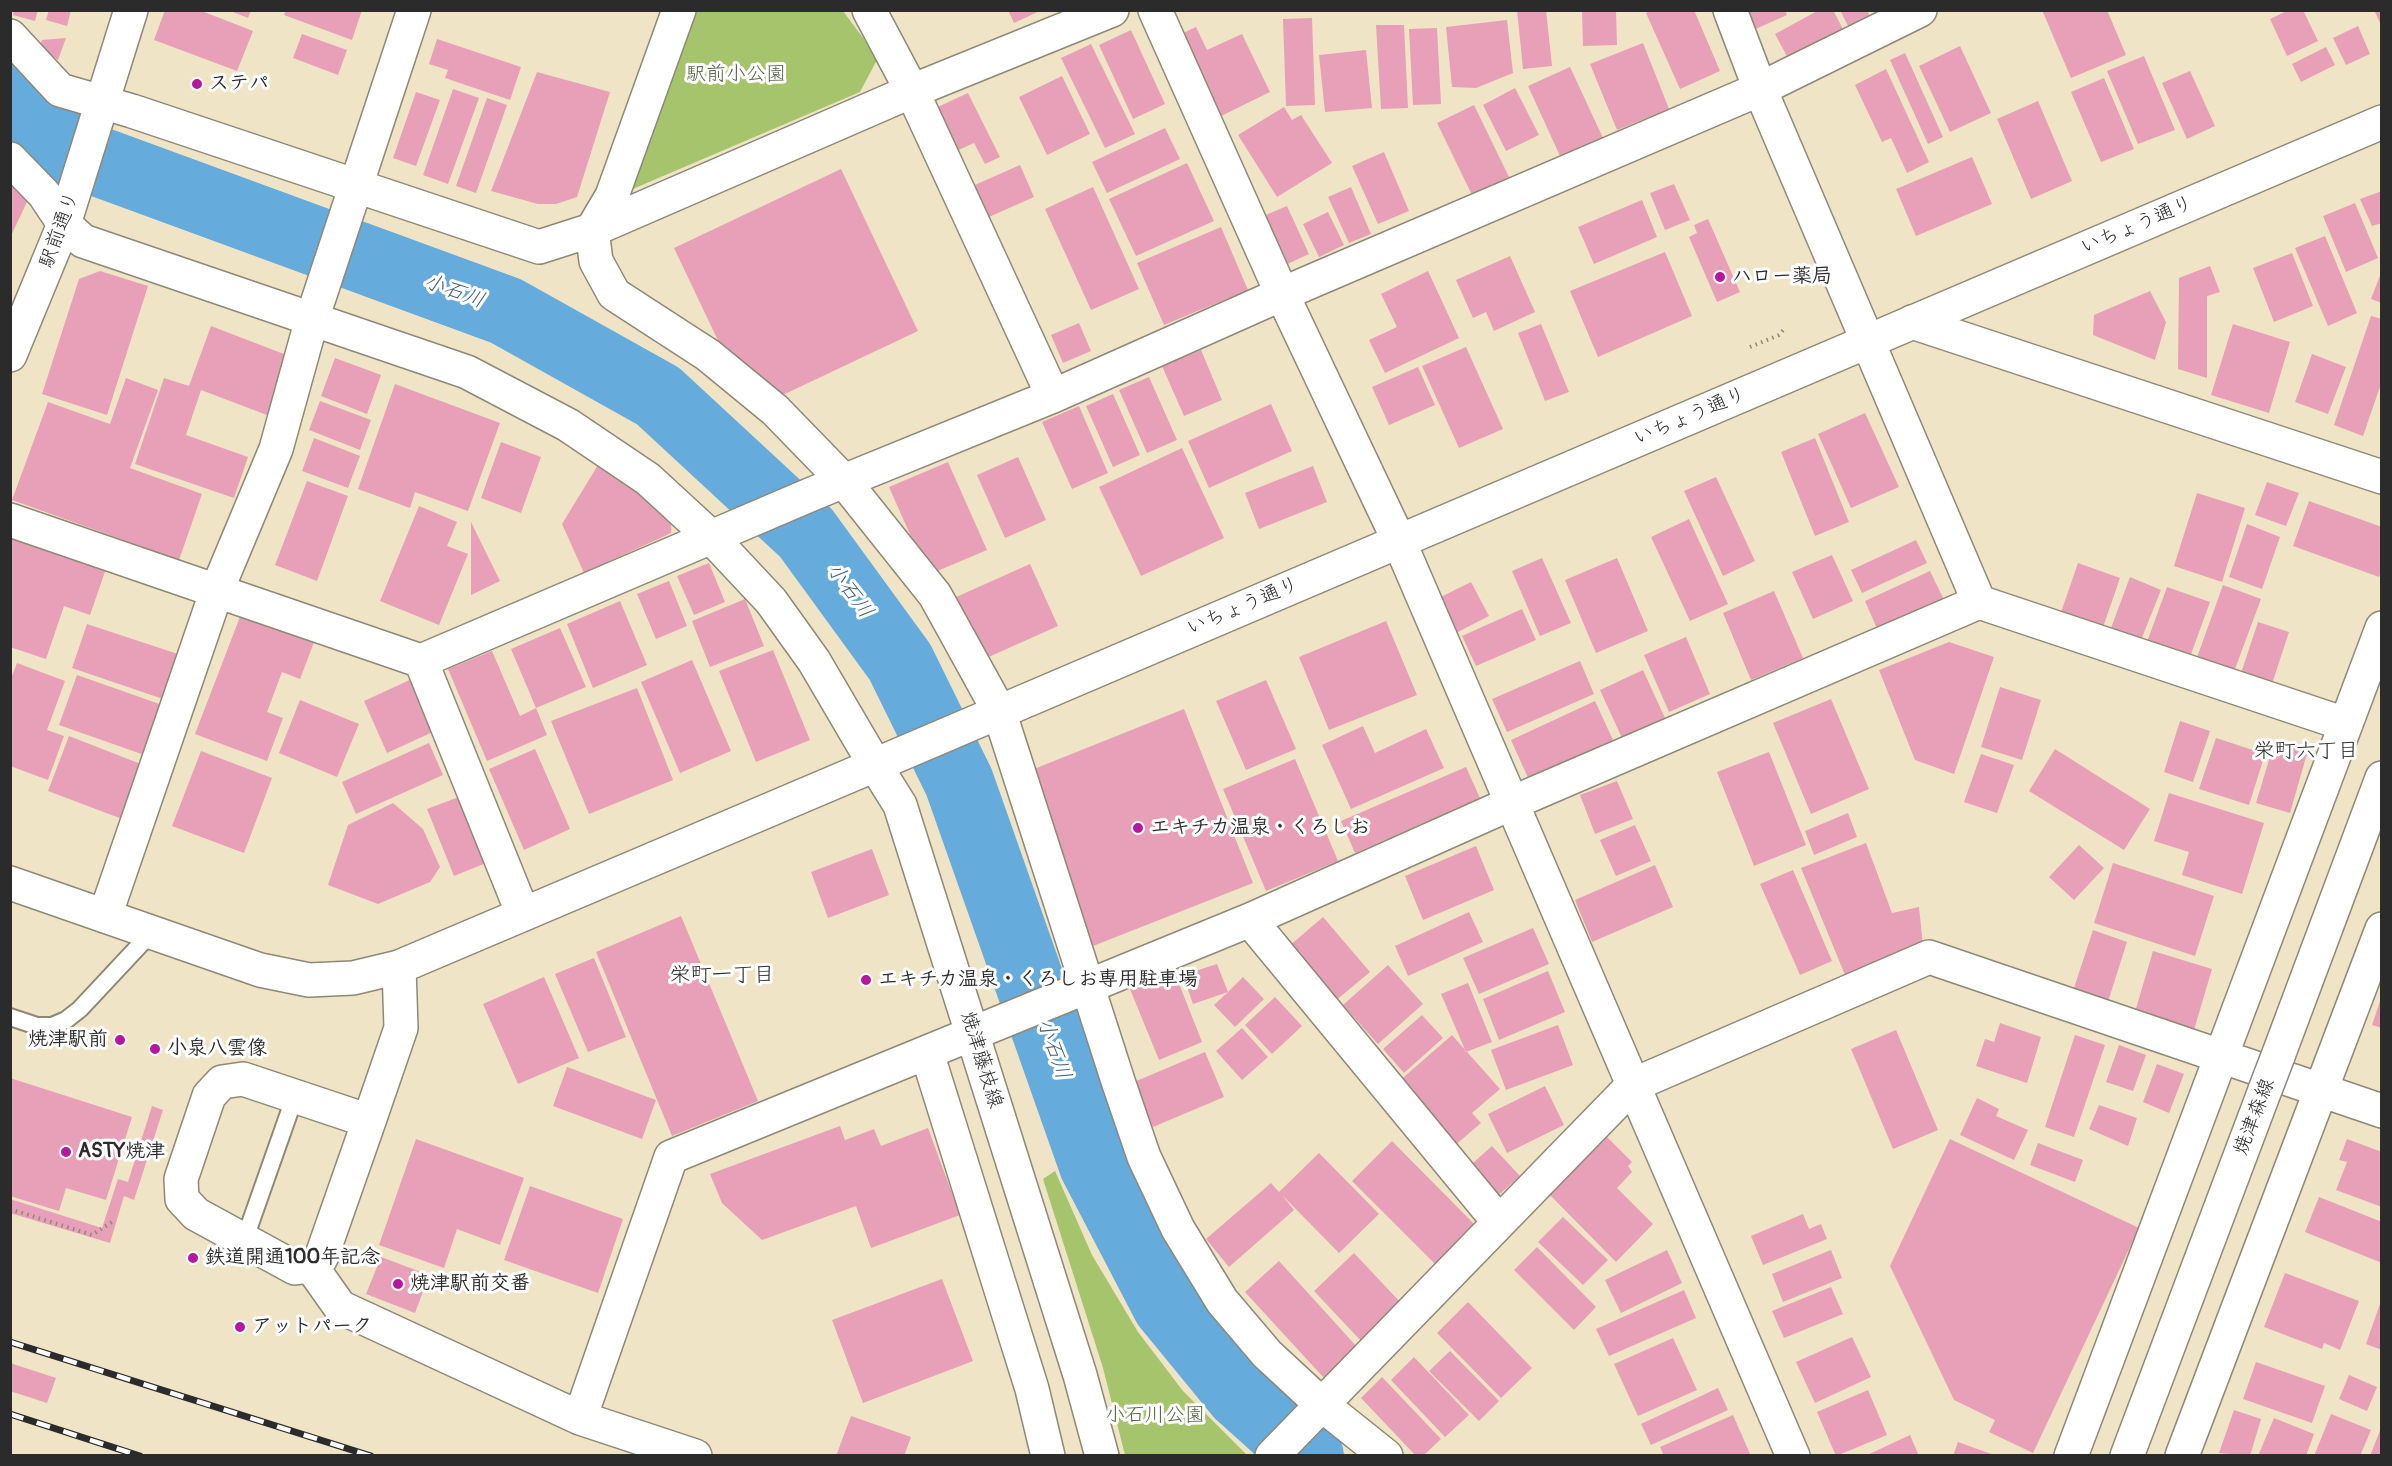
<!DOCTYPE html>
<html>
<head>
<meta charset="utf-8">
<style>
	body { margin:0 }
	#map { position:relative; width:2392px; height:1466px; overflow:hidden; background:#f0e4c6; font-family:Pangolin,sans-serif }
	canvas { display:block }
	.frame { position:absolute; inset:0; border:12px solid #2b2b2b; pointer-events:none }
</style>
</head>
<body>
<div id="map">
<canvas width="2392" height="1466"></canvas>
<div class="frame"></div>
</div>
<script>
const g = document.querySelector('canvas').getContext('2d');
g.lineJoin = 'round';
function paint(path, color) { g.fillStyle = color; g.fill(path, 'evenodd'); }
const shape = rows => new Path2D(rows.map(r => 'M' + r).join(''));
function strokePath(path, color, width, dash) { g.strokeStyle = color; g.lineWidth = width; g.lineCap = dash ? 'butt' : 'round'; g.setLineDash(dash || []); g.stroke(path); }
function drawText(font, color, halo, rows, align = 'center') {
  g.font = font + ' Pangolin,"Klee One",sans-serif'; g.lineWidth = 6; g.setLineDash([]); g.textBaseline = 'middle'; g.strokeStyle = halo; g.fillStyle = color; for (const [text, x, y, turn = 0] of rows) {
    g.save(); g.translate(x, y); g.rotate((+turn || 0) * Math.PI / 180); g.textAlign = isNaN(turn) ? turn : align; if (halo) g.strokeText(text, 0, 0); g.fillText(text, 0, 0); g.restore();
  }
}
paint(shape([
	[691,11,843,11,878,58,860,92,628,191],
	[1055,1171,1092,1255,1138,1332,1183,1391,1247,1455,1125,1455,1103,1368,1043,1179]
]), '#a5c46c');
strokePath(shape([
	[10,98,36,127,78,154,506,311,658,396,806,533,900,662,959,782,1094,1165,1167,1305,1240,1394,1309,1456]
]), '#65acdc', 70);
paint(shape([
	[14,10,38,10,35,21,13,15],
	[49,10,71,10,67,26,46,20],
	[165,10,199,10,253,31,237,71,154,40],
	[228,10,251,10,248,18],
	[286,10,362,10,352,40,284,15],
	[1008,10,1042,10,1014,23],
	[1517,10,1546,10,1552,66,1523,69],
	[1582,10,1616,10,1617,45,1583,46],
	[1651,10,1694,10,1720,71,1680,89,1646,13],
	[1741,10,1785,10,1787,15,1751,31],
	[1819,10,1833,10,1844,31,1789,60,1775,34],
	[1840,10,1867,10,1871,19,1850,30],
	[2042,10,2107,10,2126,55,2071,78],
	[2289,10,2303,10,2318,41,2287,56,2270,19],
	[2374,10,2382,10,2382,27],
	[1312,18,1315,105,1286,106,1283,19],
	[1507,20,1513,73,1476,88,1452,87,1446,27],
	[1376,25,1404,25,1408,108,1381,109],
	[2358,26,2370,54,2346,65,2333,38],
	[1196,27,1207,50,1242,34,1270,92,1215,119,1175,37],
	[1437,28,1441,104,1413,105,1409,29],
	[1131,30,1165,104,1133,119,1099,45],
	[302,34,347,50,338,75,293,58],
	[66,38,58,60,39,48,42,40],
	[437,39,521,67,510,100,445,78,448,70,429,64],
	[1643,43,1669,109,1617,130,1590,64],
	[1091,44,1135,134,1105,148,1061,58],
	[1960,46,1991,113,1950,132,1919,66],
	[2326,47,2335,65,2301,82,2292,64],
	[1366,50,1372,108,1325,112,1319,55],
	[1905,53,1943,137,1928,144,1890,60],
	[2144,56,2175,130,2138,144,2107,71],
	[1570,67,1603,138,1560,156,1528,86],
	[1886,69,1929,162,1907,173,1891,138,1882,142,1855,85],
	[2190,71,2215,126,2187,139,2162,83],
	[537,72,610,92,577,197,556,204,538,204,491,191],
	[1062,76,1090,134,1047,155,1019,97],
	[2104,78,2134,149,2101,162,2071,92],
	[1515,88,1539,135,1506,151,1483,105],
	[453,89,479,98,448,184,423,175],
	[416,92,440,100,416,166,393,158],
	[968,93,1000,157,985,164,974,143,952,153,931,110],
	[487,98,507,105,476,193,456,186],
	[2038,101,2072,181,2031,199,1997,119],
	[1474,105,1509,177,1472,195,1437,123],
	[1284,107,1292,120,1301,115,1332,163,1277,197,1238,135],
	[1165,128,1180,159,1107,193,1092,162],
	[1384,152,1409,211,1378,224,1352,166],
	[1972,157,1992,204,1916,236,1896,189],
	[1187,163,1214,221,1136,256,1109,199],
	[1020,165,1034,197,982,220,968,188],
	[841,169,918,331,751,410,674,248],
	[10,178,33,189,10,238],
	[1674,184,1690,220,1665,230,1650,193],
	[1093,187,1139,289,1091,310,1045,209],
	[1351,187,1371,234,1349,243,1328,197],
	[2382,191,2382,223,2372,226,2360,199],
	[1642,200,1657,237,1594,264,1578,227],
	[2355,203,2378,258,2346,272,2323,216],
	[1287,206,1309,254,1283,266,1261,217],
	[1328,212,1344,245,1319,257,1303,224],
	[1708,219,1740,292,1717,302,1689,237,1697,233,1694,225],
	[1221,227,1248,290,1164,325,1137,263],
	[2325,236,2357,313,2328,326,2295,248],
	[1665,252,1692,316,1598,357,1570,291],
	[2292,253,2313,306,2274,322,2253,268],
	[1510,256,1535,312,1494,331,1486,312,1473,318,1456,280],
	[2210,266,2220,292,2207,296,2207,378,2178,369,2179,278],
	[100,271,148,286,107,415,42,394,79,279],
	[1428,271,1459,338,1385,373,1369,340,1397,327,1381,294],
	[2381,273,2382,273,2382,303,2371,299],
	[2150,291,2166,322,2155,360,2093,335,2094,315],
	[2371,316,2382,319,2382,381,2363,436,2334,425],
	[1079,323,1091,351,1063,363,1051,335],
	[1541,324,1569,392,1545,401,1518,333],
	[2233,324,2290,342,2269,413,2211,395],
	[211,326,289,356,267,415,201,390,186,435,248,457,234,498,135,464,164,378,189,386],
	[1466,347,1503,429,1459,448,1422,366],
	[1201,350,1222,400,1184,416,1162,366],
	[2312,354,2346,367,2328,414,2295,402],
	[335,358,381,375,367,414,321,396],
	[1418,367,1435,405,1389,425,1372,387],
	[1149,377,1177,440,1147,453,1119,390],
	[126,378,158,390,130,468,202,494,179,560,12,500,48,402,110,424],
	[395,384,500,423,468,511,415,492,410,508,358,489],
	[1113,394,1140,455,1113,467,1086,406],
	[320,401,371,420,360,450,309,430],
	[1271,404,1292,451,1209,488,1188,441],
	[1079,406,1108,473,1072,489,1042,422],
	[1865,413,1899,487,1851,508,1818,434],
	[314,438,360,456,348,488,302,471],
	[1815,438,1849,522,1815,536,1781,452],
	[501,442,541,457,521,513,481,498],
	[1182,448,1224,538,1141,576,1099,487],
	[1018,457,1046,520,1005,538,977,475],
	[948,462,987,550,928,575,889,487],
	[598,465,672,512,671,533,584,573,562,524],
	[1313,466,1327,502,1259,529,1245,493],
	[1716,477,1755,561,1723,576,1684,491],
	[307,481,348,496,317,581,275,565],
	[2267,482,2299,493,2286,526,2255,515],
	[2197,493,2245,508,2222,582,2174,566],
	[2309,501,2382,527,2382,570,2379,577,2293,546],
	[419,506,457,522,447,546,468,554,439,625,380,601],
	[1689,519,1728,604,1690,621,1651,537],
	[471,522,500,581,471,595],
	[2247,524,2280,537,2262,589,2229,577],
	[10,530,108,563,90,615,64,606,46,659,10,647],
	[1916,540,1927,563,1862,593,1851,570],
	[1832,555,1853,601,1813,619,1792,572],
	[1542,558,1571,623,1540,636,1512,571],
	[1617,558,1648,631,1596,653,1565,580],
	[709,563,725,602,694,615,677,576],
	[2078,563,2120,578,2101,633,2059,618],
	[1030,564,1058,626,964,668,936,606],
	[1930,571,1944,600,1878,631,1865,601],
	[2130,577,2161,590,2141,640,2111,628],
	[669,581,687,626,656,639,637,594],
	[1471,582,1489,616,1454,634,1437,599],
	[2223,585,2261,599,2232,677,2195,663],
	[2167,587,2210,602,2190,657,2147,642],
	[1774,591,1803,658,1751,680,1723,613],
	[745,599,764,646,710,667,692,621],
	[620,601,647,665,593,688,567,624],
	[243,609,316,637,300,679,282,672,267,712,283,718,267,761,195,734],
	[1522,609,1536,640,1476,666,1462,636],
	[1386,621,1417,695,1329,730,1299,657],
	[2258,622,2289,632,2271,687,2240,676],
	[87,624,184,656,169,701,72,668],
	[560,628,586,687,536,708,511,649],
	[1686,637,1710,694,1669,712,1644,655],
	[1949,642,1994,657,1954,774,1915,760,1879,670],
	[773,650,810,740,756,762,719,671],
	[492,651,520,716,536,708,547,735,487,761,448,669],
	[692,660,731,751,680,773,641,682],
	[1580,661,1594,694,1507,732,1492,699],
	[17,663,65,681,47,730,64,736,48,780,10,766,10,681],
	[1643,670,1665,718,1622,738,1600,690],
	[77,675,168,707,150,757,59,725],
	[414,678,437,730,387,753,364,701],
	[1266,680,1296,749,1246,770,1216,701],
	[2000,687,2041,700,2022,760,1981,747],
	[637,688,673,780,589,814,551,721],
	[1831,699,1869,789,1811,814,1773,723],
	[300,700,359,724,337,777,279,753],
	[1595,701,1613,740,1529,780,1511,740],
	[1184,709,1253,883,1093,946,1024,773],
	[2180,721,2210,731,2193,782,2164,772],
	[1363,726,1375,753,1426,729,1444,768,1351,809,1322,745],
	[69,736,151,768,130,822,48,791],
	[2216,738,2265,754,2249,805,2199,789],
	[2275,740,2308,750,2290,813,2256,803],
	[429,743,443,775,356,814,342,782],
	[535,749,570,829,524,850,489,769],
	[2055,749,2150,809,2124,850,2029,791],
	[201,751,272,778,244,853,172,826],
	[1769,752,1806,845,1754,866,1717,772],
	[1981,754,2014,765,1997,813,1964,802],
	[1295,759,1338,861,1266,891,1223,789],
	[1466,767,1480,798,1355,853,1341,821],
	[1617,781,1633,819,1595,834,1580,795],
	[2169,793,2264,823,2242,894,2182,875,2189,852,2154,841],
	[464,795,491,861,454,876,427,809],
	[393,803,423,829,440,867,430,882,378,904,328,885,348,825],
	[1848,813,1857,837,1814,855,1805,831],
	[1635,825,1651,861,1616,876,1600,840],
	[1866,843,1892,913,1919,907,1923,945,1845,975,1801,868],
	[2079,845,2104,868,2074,900,2049,877],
	[1476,846,1494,890,1423,920,1405,876],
	[872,849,889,895,828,918,811,872],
	[2113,863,2214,896,2195,956,2094,923],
	[1655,865,1673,907,1592,942,1575,900],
	[1793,870,1832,961,1800,975,1760,884],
	[1469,912,1483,942,1408,976,1395,946],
	[681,916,758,1101,672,1136,596,952],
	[1323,917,1370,972,1334,1002,1288,947],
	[1533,928,1549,964,1479,994,1463,958],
	[2093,930,2127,942,2105,1011,2070,1000],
	[2153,951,2212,969,2194,1030,2135,1012],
	[594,958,626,1037,588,1052,555,974],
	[1217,964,1228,992,1243,977,1264,999,1235,1027,1214,1005,1228,992,1193,1004,1183,975],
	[1388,965,1423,1004,1378,1044,1343,1005],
	[1174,971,1202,1042,1159,1060,1130,989],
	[1548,971,1565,1012,1499,1040,1483,999],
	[544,977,579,1058,518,1084,483,1004],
	[1468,983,1492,1042,1466,1052,1441,994],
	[1275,997,1302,1026,1272,1054,1245,1025],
	[2381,998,2382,998,2382,1028,2372,1025],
	[1422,1015,1443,1038,1404,1073,1383,1049],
	[2000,1023,2041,1037,2027,1083,1976,1066,1985,1039,1994,1042],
	[1558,1025,1573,1065,1506,1090,1491,1050],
	[1242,1028,1268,1057,1242,1080,1216,1051],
	[1896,1030,1938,1130,1893,1149,1851,1049],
	[1452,1035,1500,1089,1472,1113,1481,1123,1453,1147,1397,1083],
	[2075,1035,2105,1045,2074,1137,2045,1127],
	[2119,1045,2146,1055,2133,1091,2106,1082],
	[1205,1052,1224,1097,1153,1127,1134,1082],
	[2157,1064,2184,1074,2169,1113,2143,1102],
	[567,1067,656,1100,642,1139,553,1106],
	[10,1078,132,1117,106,1200,66,1188,59,1211,10,1196],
	[1545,1086,1564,1125,1507,1153,1488,1114],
	[1977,1098,1999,1109,1996,1116,2028,1130,2014,1160,1960,1135],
	[2099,1105,2137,1118,2128,1146,2089,1129],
	[152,1106,163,1110,134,1200,124,1196,110,1243,10,1213,10,1199,102,1228,118,1179,128,1182],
	[840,1126,845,1140,874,1129,881,1146,928,1128,960,1215,871,1248,856,1206,762,1240,722,1203,710,1174],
	[1606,1136,1632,1162,1628,1166,1632,1172,1617,1188,1653,1224,1616,1262,1549,1194],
	[416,1139,524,1178,500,1245,457,1229,444,1268,379,1245],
	[1950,1139,2139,1228,2033,1453,1989,1432,1995,1420,1954,1400,1890,1266],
	[2347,1139,2382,1152,2382,1207,2336,1190,2347,1162,2339,1160],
	[1392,1141,1476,1226,1436,1265,1352,1181],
	[2038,1143,2083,1160,2075,1182,2030,1165],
	[1492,1146,1520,1176,1493,1200,1465,1170],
	[1319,1153,1379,1214,1339,1253,1282,1195,1294,1210,1229,1267,1206,1239,1271,1183,1279,1192],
	[530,1186,623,1219,598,1293,504,1260],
	[2319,1197,2382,1222,2382,1263,2305,1232],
	[1803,1214,1809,1229,1821,1224,1827,1239,1763,1265,1751,1236],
	[1563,1217,1608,1260,1583,1285,1538,1242],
	[1537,1247,1596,1307,1574,1330,1514,1270],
	[1667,1250,1682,1283,1621,1313,1605,1280],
	[1831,1250,1842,1278,1783,1302,1772,1274],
	[1354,1253,1402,1304,1362,1342,1314,1291],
	[381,1257,429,1275,415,1313,366,1294],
	[1279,1261,1358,1348,1324,1378,1245,1292],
	[2285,1273,2359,1301,2340,1350,2324,1343,2322,1349,2264,1327],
	[942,1279,973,1361,863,1403,832,1320],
	[1831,1287,1843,1314,1784,1338,1772,1311],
	[1684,1290,1696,1318,1609,1356,1596,1329],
	[2381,1301,2382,1301,2382,1350,2366,1344],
	[1468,1302,1532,1368,1501,1398,1437,1333],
	[1852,1337,1871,1377,1815,1403,1796,1362],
	[1673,1338,1697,1390,1638,1416,1614,1364],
	[1450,1351,1499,1401,1479,1421,1429,1371],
	[1414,1357,1469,1415,1445,1437,1391,1380],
	[2256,1362,2325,1386,2312,1423,2243,1399],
	[10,1363,56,1378,47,1403,10,1391],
	[2349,1375,2377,1387,2367,1411,2339,1399],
	[1382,1377,1441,1439,1423,1456,1416,1456,1361,1398],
	[1718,1388,1728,1410,1651,1445,1641,1424],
	[1868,1390,1887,1435,1836,1456,1817,1412],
	[2234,1410,2261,1419,2250,1456,2219,1453],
	[2331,1414,2371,1430,2360,1456,2314,1456],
	[1733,1415,1751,1456,1664,1456,1660,1447],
	[851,1416,911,1437,904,1456,836,1456],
	[2274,1418,2314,1434,2306,1456,2258,1456],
	[2381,1428,2382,1456,2370,1456],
	[1910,1435,1919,1456,1865,1456],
	[1958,1442,1994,1455,1994,1456,1953,1456]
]), '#e7a0b7');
const service = shape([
	[10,1017,37,1026,52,1026,66,1020,80,1009,152,932],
	[244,1241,295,1096]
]);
const minor = shape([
	[679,10,612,196,592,230,596,261,614,294,708,355,775,410,844,481,935,595,999,711,1118,1081,1144,1157,1178,1229,1222,1301,1267,1354,1321,1404,1386,1456],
	[869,10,912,91,1053,396],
	[1155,10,1282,294,1399,541,1793,1456],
	[1730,10,1760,89,1979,602],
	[10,36,60,90,132,111,539,247,592,230,912,91,1112,10],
	[10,159,44,194,64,224,83,241,467,372,568,425,648,479,711,537,771,601,814,661,875,765],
	[10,520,421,661,523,914],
	[421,661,812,494,1053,396,1282,294,1760,89,1920,10],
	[105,916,217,590,276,449,312,319,414,10],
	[1250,920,1499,1222],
	[927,1053,1032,1389,1048,1456],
	[369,1121,243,1079,222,1082,209,1096,181,1179,182,1199,196,1214,295,1268,311,1266,321,1258,369,1121,401,1028,399,967],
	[311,1266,340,1307,580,1418,695,1456],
	[580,1418,671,1157,1250,920,1512,803,1979,602,2345,724],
	[1272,1456,1633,1085,1929,957,2382,1111],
	[2071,1456,2382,628],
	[2182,1456,2382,929]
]);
const tertiary = shape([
	[1912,322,2382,477],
	[10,883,260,970,309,980,353,978,399,967,875,765]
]);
const primary = shape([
	[10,355,64,224,131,10],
	[2278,1056,2382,778],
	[1102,1456,1080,1375,900,805,875,765,2382,122],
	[2127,1456,2265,1090]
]);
strokePath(service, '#8e8878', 20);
strokePath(minor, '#8e8878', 36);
strokePath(tertiary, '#8e8878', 36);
strokePath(primary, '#8e8878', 36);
strokePath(shape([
	[1750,347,1779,335,1784,329],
	[10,1209,92,1235,115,1220]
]), '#8e8878', 4, [1.5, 4.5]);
strokePath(service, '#fff', 16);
strokePath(minor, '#fff', 33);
strokePath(tertiary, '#fff', 33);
strokePath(primary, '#fff', 33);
const rail = shape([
	[10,1342,371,1456],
	[10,1414,140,1456]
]);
strokePath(rail, '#2b2b2b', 7);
strokePath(rail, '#fff', 4.5, [14]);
const primaryBridge = shape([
	[2265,1090,2278,1056]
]);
strokePath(primaryBridge, '#8e8878', 36, []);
strokePath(primaryBridge, '#fff', 33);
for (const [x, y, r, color] of [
	[197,84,6,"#b5179e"],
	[1720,277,6,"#b5179e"],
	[1138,828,6,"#b5179e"],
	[866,980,6,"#b5179e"],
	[120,1040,6,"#b5179e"],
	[155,1049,6,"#b5179e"],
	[66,1152,6,"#b5179e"],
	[193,1258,6,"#b5179e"],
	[398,1284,6,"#b5179e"],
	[240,1327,6,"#b5179e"]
]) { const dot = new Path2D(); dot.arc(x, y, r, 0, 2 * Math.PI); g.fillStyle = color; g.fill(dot); strokePath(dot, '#fff', 2); }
drawText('20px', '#566142', '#fff', [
	["駅前小公園",736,75],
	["小石川公園",1155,1416]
]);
drawText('bold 20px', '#2b2b2b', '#fff', [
	["ステパ",209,84],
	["ハロー薬局",1732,277],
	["エキチカ温泉・くろしお",1150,828],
	["エキチカ温泉・くろしお専用駐車場",878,980],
	["焼津駅前",108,1040,"right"],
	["小泉八雲像",167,1049],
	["ASTY焼津",78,1152],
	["鉄道開通100年記念",205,1258],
	["焼津駅前交番",410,1284],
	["アットパーク",252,1327]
], 'left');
drawText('20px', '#2b2b2b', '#fff', [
	["いちょう通り",2137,226,-23],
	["駅前通り",60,230,-70],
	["いちょう通り",1690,417,-23],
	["いちょう通り",1243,607,-23],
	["焼津藤枝線",981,1060,73],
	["焼津森線",2255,1117,-69]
]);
drawText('italic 21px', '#425f72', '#fff', [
	["小石川",454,292,20],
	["小石川",849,591,54],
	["小石川",1053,1049,71]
]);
drawText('21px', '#2b2b2b', '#fff', [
	["栄町六丁目",2306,752],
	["栄町一丁目",722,976]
]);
</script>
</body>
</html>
